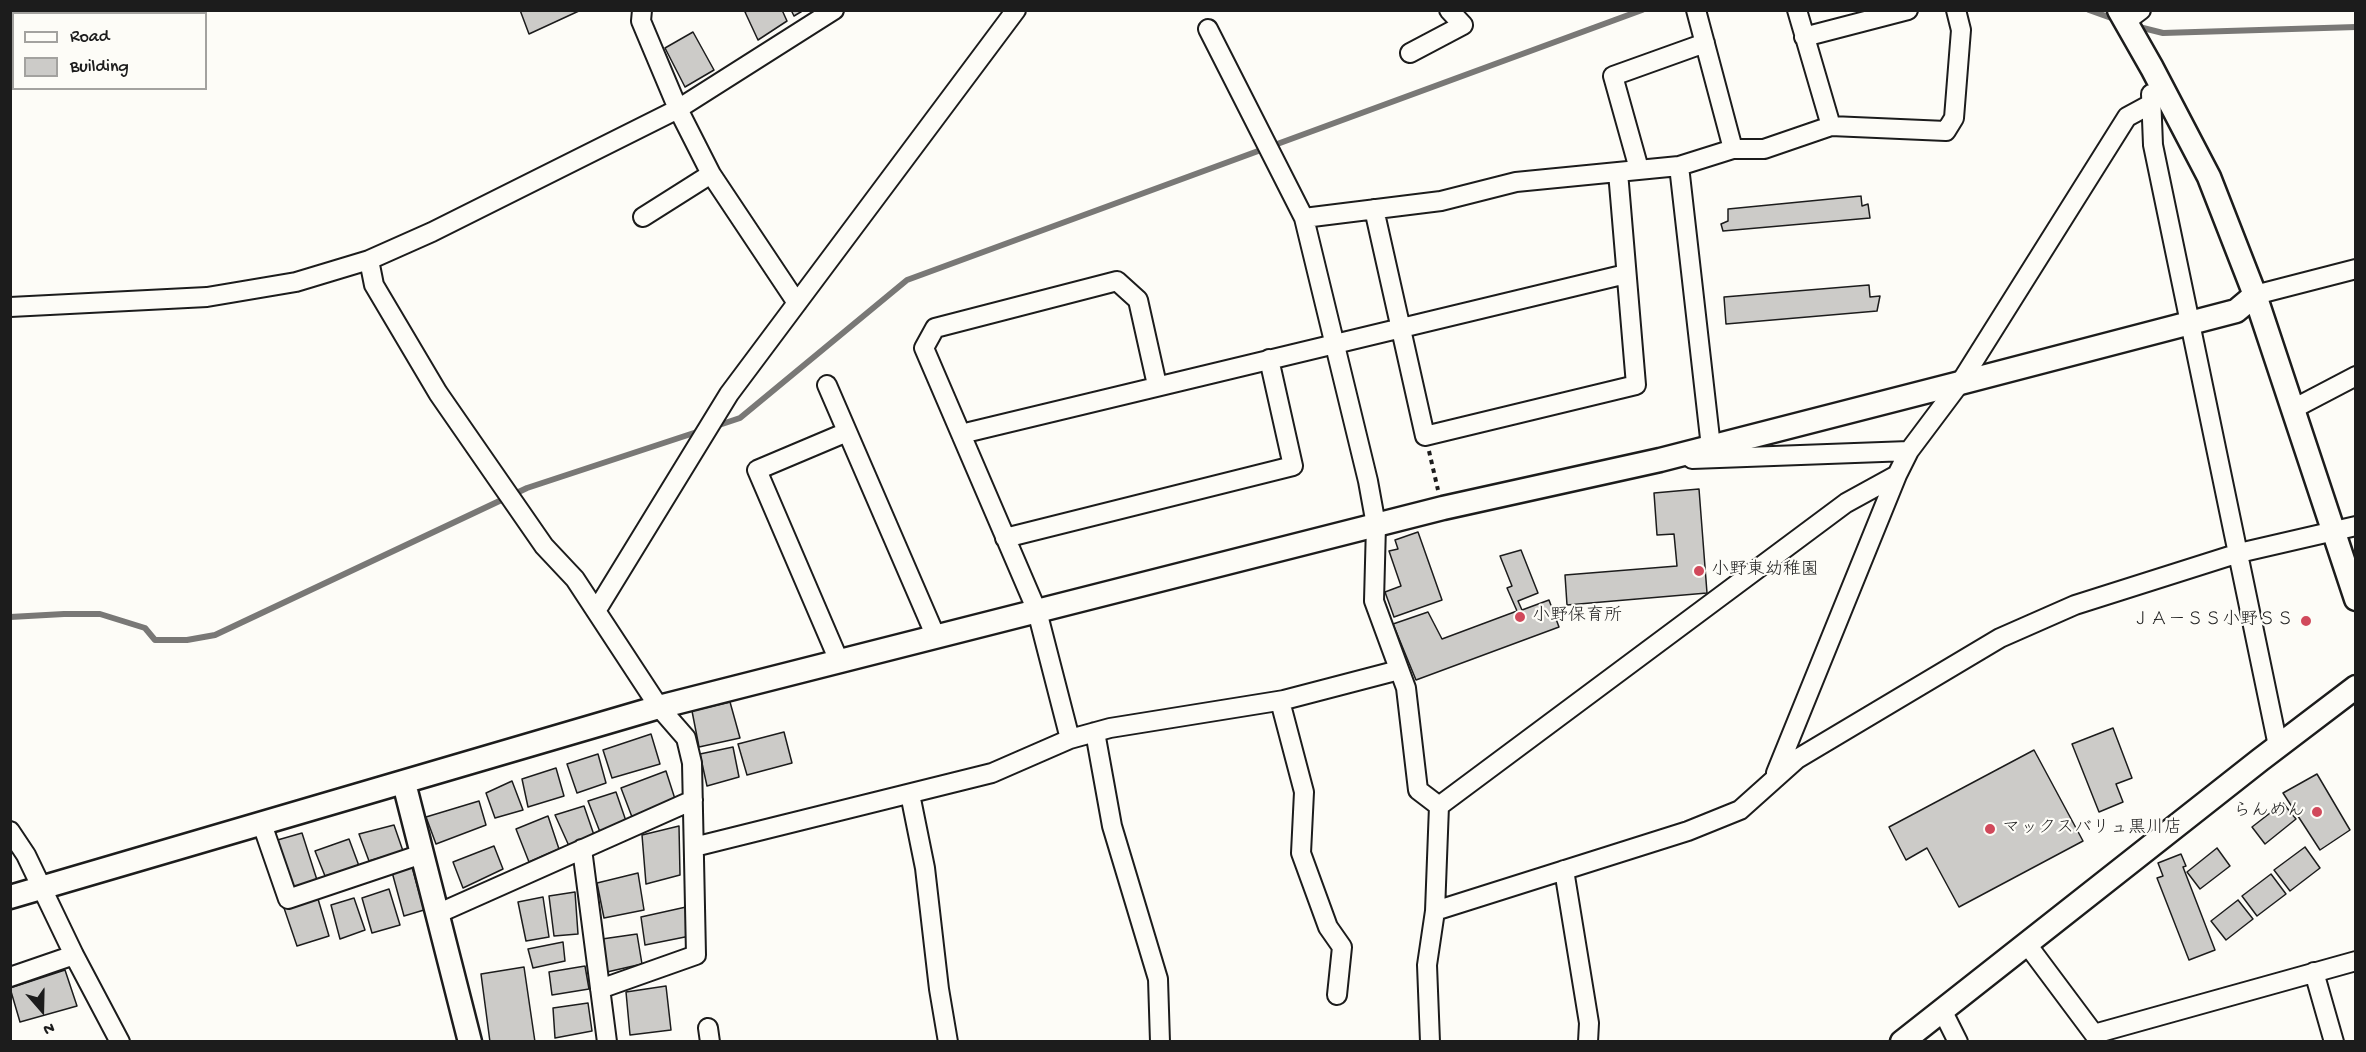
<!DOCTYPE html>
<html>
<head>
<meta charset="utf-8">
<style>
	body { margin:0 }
	#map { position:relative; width:2366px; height:1052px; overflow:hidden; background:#fdfcf7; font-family:"Gochi Hand",sans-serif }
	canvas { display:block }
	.frame { position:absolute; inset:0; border:12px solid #1c1c1c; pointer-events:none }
	.legend { position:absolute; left:12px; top:12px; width:195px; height:78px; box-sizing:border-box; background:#fdfcf7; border:2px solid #a3a29f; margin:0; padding:8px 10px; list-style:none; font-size:18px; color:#1c1c1c }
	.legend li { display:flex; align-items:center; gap:12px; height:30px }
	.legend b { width:30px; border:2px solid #a3a29f }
	.north { position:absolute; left:12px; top:980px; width:60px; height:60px; -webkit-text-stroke:4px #fdfcf7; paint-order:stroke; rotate:160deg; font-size:16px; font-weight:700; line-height:24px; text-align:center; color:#1c1c1c }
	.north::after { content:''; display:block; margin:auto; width:21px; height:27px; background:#1c1c1c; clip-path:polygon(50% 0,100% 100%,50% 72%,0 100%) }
</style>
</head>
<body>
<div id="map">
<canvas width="2366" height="1052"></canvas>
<div class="frame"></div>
<ul class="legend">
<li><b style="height:8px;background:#fdfcf7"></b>Road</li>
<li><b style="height:16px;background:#cccbc8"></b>Building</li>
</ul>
<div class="north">N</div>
</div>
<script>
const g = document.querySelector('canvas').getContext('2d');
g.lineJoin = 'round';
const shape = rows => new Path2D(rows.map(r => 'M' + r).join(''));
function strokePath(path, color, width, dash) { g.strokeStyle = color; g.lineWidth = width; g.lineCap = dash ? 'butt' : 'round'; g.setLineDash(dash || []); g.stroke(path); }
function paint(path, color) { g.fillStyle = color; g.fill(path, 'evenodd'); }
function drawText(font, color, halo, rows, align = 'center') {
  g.font = font + ' "Gochi Hand","Klee One",sans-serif'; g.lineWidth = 4.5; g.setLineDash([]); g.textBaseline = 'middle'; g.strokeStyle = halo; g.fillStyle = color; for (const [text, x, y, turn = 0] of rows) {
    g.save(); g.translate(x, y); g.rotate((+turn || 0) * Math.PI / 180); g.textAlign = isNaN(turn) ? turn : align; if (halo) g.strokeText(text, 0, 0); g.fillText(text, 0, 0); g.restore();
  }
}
strokePath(shape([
	[2089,10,2117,20],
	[2135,26,2163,33,2356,27],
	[716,426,740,418,907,280,1642,10],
	[10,617,64,614,100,614,145,628,155,640,187,640,215,635,527,488,700,431]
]), '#797876', 6);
const building = shape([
	[520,10,581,10,529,34,520,10],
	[749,10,782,10,787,21,758,40,745,12,749,10],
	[791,10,804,10,794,16,791,10],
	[693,32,714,70,685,87,665,48,693,32],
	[1861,196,1862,206,1868,204,1870,218,1723,231,1721,224,1728,221,1728,209,1861,196],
	[1869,285,1870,297,1880,296,1877,311,1726,324,1724,297,1869,285],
	[1699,489,1707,593,1567,605,1565,575,1677,566,1674,534,1657,535,1654,493,1699,489],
	[1418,532,1442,600,1394,617,1385,592,1401,586,1389,551,1398,549,1395,540,1418,532],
	[1521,550,1538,593,1518,601,1522,610,1549,600,1559,627,1416,680,1393,624,1428,612,1442,639,1517,611,1507,588,1512,586,1500,556,1521,550],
	[730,702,740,738,699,747,692,711,730,702],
	[2113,728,2132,778,2116,784,2123,802,2099,812,2072,744,2113,728],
	[784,732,792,763,747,775,738,744,784,732],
	[651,734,660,764,612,778,603,750,651,734],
	[733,747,739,777,707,786,700,754,733,747],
	[2034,750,2083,841,1959,907,1927,848,1906,860,1889,827,2034,750],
	[598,754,606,783,577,793,567,764,598,754],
	[556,768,564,796,528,807,522,779,556,768],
	[666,771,675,799,632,817,621,788,666,771],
	[2317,774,2350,830,2320,850,2283,793,2317,774],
	[512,781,523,810,495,818,486,793,512,781],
	[616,792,626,821,600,832,588,801,616,792],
	[479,801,486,825,436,844,426,817,479,801],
	[2283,803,2296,819,2265,844,2252,827,2283,803],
	[584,806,594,835,569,846,555,815,584,806],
	[548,816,559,849,529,862,516,829,548,816],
	[394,825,403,851,369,861,359,834,394,825],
	[679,826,680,875,646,884,642,835,679,826],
	[302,833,317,880,291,888,274,841,302,833],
	[349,839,359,866,325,876,315,851,349,839],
	[494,846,503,869,463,888,453,862,494,846],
	[2305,847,2320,868,2290,891,2274,870,2305,847],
	[2217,848,2230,866,2200,889,2187,872,2217,848],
	[2181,854,2186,866,2183,867,2215,950,2189,960,2157,878,2163,876,2158,863,2181,854],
	[412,867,424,910,404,916,392,872,412,867],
	[638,873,644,910,604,918,597,883,638,873],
	[2271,874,2286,894,2257,916,2242,896,2271,874],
	[389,889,400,925,372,933,362,898,389,889],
	[575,892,578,934,554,936,549,896,575,892],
	[543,897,549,937,526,941,518,902,543,897],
	[354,898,365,930,340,939,331,905,354,898],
	[318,899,329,936,297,946,284,908,318,899],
	[2238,900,2253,919,2226,940,2211,921,2238,900],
	[686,907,690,936,645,945,641,917,686,907],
	[637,934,642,964,607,972,602,939,637,934],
	[563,942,565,961,533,968,528,949,563,942],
	[585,966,589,989,552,995,549,972,585,966],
	[524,967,535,1042,490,1042,481,974,524,967],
	[65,970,77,1006,20,1022,10,988,65,970],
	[666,986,671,1030,630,1035,626,992,666,986],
	[588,1003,592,1031,555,1038,553,1008,588,1003]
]);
paint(building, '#cccbc8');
strokePath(building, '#1c1c1c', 1.5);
const minor = shape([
	[642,10,641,21,678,109,711,174,797,303],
	[1696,10,1733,149],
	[1797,10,1831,126],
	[2125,22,2141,10],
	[1208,29,1304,218,1368,481,1376,525,1374,601,1406,688,1418,790,1439,806],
	[1804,37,1908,10],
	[1410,53,1463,25,1449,10],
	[2151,94,2153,145,2278,746],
	[1679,166,1711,447],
	[1639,169,1613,76,1705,43],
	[1374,209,1425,436,1636,385,1618,172],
	[643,217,711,174],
	[1304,218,1441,201,1516,182,1679,166,1733,149,1764,149,1831,126,1946,131,1954,118,1961,30,1956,10],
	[369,260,374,285,438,393,544,546,575,579,659,707,686,738,692,763,696,955,600,989],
	[2255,295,2356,269],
	[10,307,207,297,296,282,369,260,432,232,678,109,834,10],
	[827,385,936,637],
	[2293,409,2356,376],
	[961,434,1626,274],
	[1692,459,1909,451],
	[1005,538,1293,466,1269,359],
	[596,611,729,394,1016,10],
	[839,661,757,470,847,432],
	[1280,701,1304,792,1301,853,1328,927,1342,947,1337,995],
	[1095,732,1112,826,1158,979,1160,1042],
	[1070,739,1037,611,924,348,935,328,1117,281,1138,300,1157,385],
	[1776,773,1897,475,1909,451,1960,383,2127,117,2151,104],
	[910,794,925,868,939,989,948,1042],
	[262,824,288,899,422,854],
	[10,831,26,855,74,955,120,1042],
	[694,847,992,773,1070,739,1110,728,1284,700,1399,670],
	[582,849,607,1042],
	[1564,870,1589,1023,1588,1042],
	[1435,911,1688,831,1740,810,1797,759,2000,638,2075,605,2239,553,2356,526],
	[437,914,693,800],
	[2026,943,2094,1034,2356,961],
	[2314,972,2334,1042],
	[10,977,74,955],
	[1942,1010,1958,1042],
	[708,1028,710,1042],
	[1430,1042,1427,965,1435,911,1439,806,1846,503,1897,475]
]);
const tertiary = shape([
	[2119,10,2152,68,2209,177,2255,295,2356,599],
	[404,783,470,1042],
	[10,897,659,707,1443,508,1660,460,1960,383,2236,311,2255,295],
	[1902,1042,2260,760,2356,687]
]);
strokePath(minor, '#1c1c1c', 22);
strokePath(tertiary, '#1c1c1c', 27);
strokePath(shape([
	[1429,451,1438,490]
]), '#1c1c1c', 4, [4.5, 4.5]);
strokePath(minor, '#fdfcf7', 18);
strokePath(tertiary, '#fdfcf7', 22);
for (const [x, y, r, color] of [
	[1699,571,6,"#d1495b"],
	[1520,617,6,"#d1495b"],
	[2306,621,6,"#d1495b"],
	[2317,812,6,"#d1495b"],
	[1990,829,6,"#d1495b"]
]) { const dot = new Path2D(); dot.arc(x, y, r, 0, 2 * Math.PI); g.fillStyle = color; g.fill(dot); strokePath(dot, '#fdfcf7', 2); }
drawText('18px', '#1c1c1c', '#fdfcf7', [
	["小野東幼稚園",1711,571],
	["小野保育所",1532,617],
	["ＪＡ－ＳＳ小野ＳＳ",2294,621,"right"],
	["らんめん",2305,812,"right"],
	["マックスバリュ黒川店",2002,829]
], 'left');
</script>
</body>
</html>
